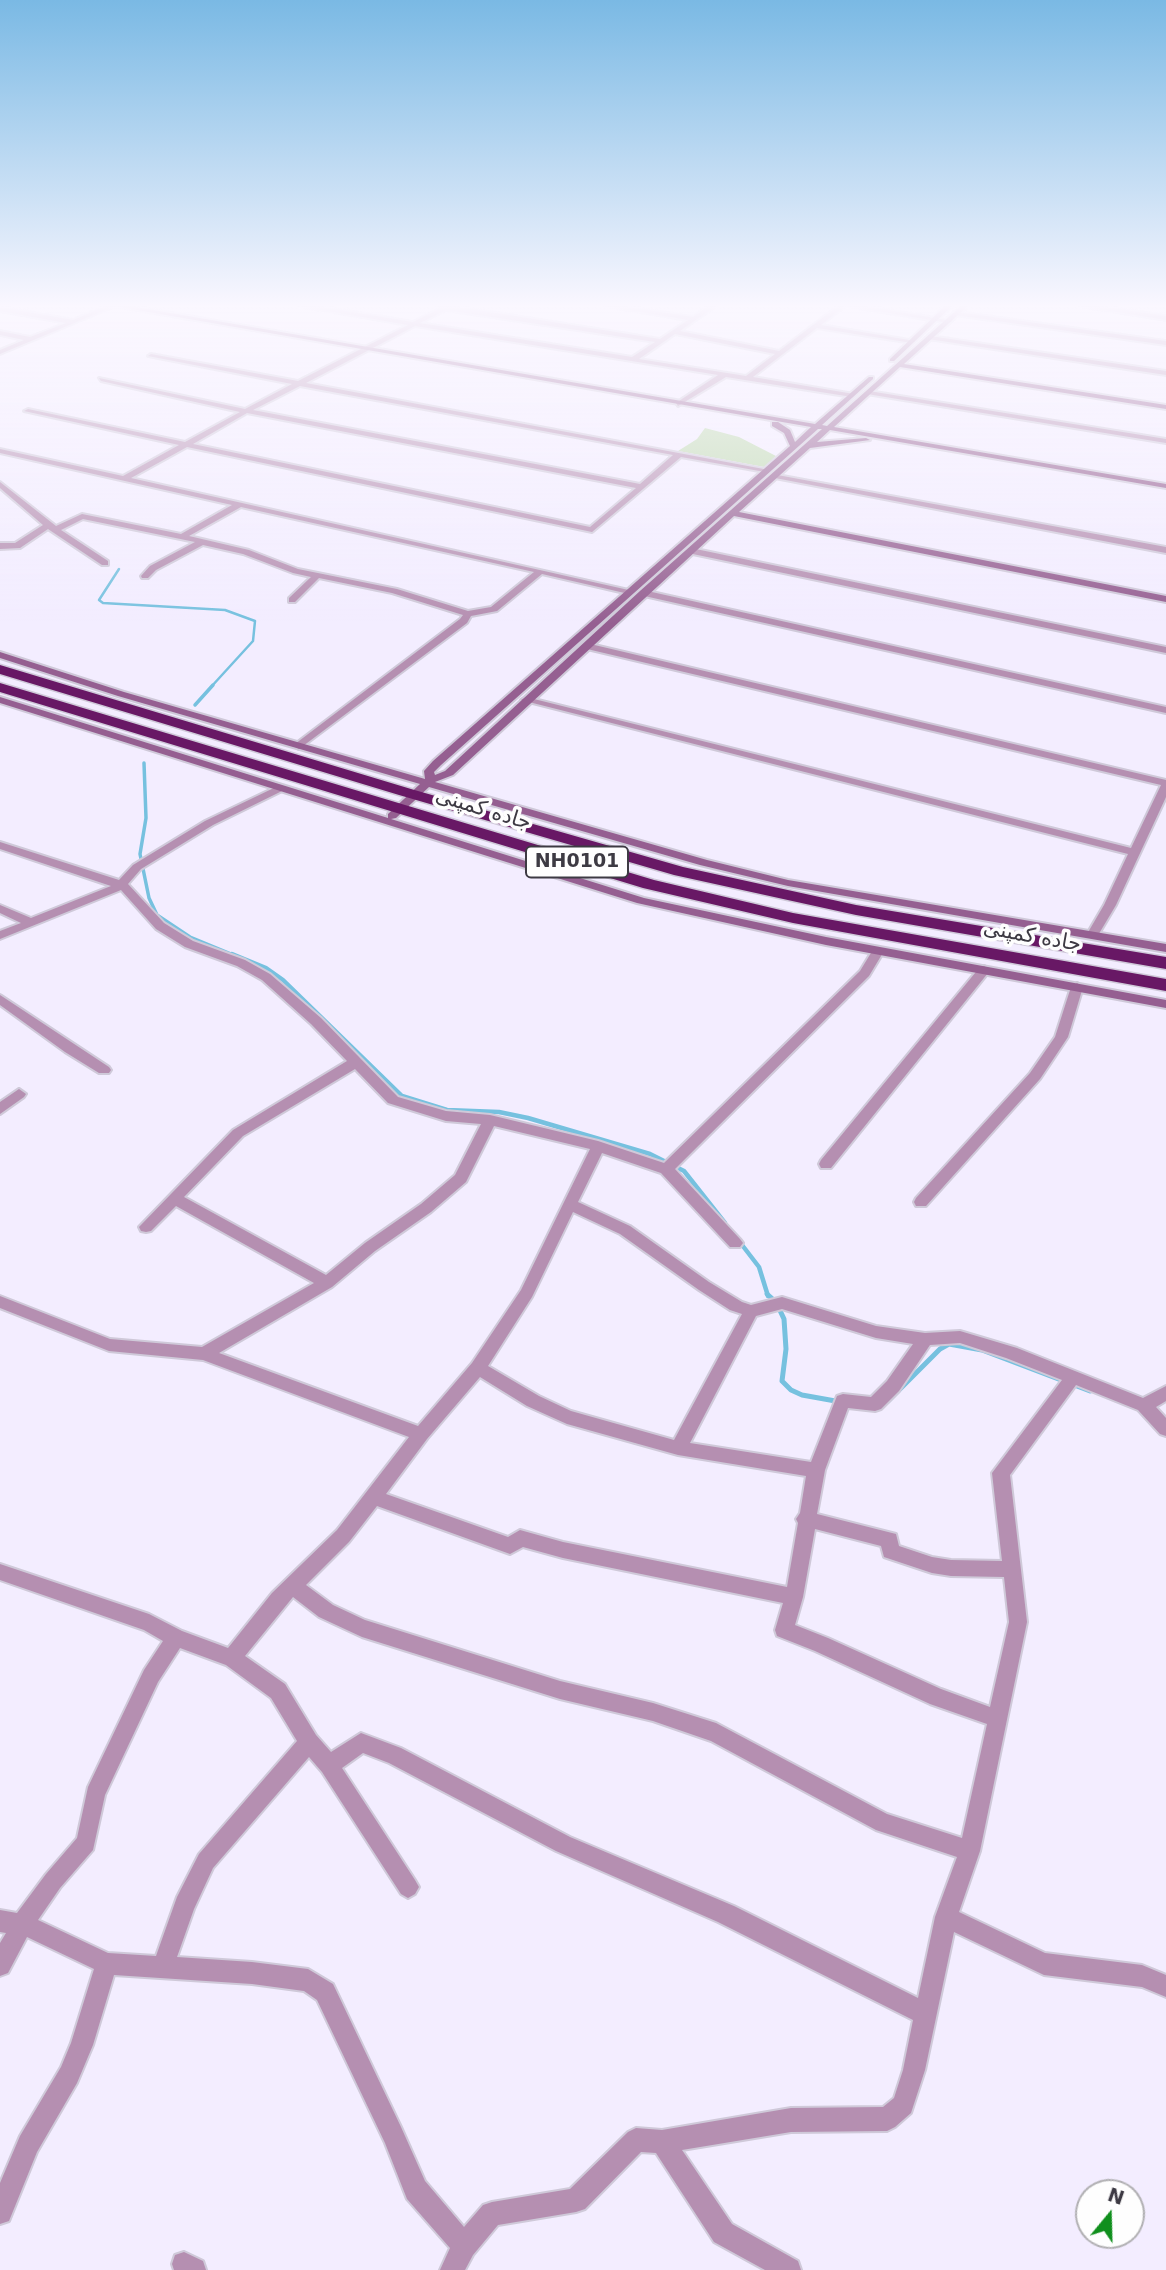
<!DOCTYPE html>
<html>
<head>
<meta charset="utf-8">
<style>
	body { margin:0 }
	#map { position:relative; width:1166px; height:2270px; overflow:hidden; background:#f3edff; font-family:"DejaVu Sans",sans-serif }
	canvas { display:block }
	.north { position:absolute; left:1075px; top:2179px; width:70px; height:70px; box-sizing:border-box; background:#fefefe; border:2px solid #b1b0b3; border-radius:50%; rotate:19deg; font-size:19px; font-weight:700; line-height:28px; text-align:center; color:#3d3a43 }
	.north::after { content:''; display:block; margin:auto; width:24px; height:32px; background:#108f1d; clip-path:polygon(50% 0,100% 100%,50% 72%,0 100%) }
</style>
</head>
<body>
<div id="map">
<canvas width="1166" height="2270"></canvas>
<div class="north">N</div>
</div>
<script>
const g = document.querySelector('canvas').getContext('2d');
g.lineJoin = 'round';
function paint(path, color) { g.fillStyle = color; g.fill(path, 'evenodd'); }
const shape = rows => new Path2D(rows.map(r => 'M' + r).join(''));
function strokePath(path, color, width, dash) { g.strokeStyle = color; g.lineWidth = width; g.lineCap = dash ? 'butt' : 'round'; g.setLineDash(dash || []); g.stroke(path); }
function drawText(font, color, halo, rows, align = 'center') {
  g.font = font + ' "DejaVu Sans",Cairo,sans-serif'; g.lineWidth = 7; g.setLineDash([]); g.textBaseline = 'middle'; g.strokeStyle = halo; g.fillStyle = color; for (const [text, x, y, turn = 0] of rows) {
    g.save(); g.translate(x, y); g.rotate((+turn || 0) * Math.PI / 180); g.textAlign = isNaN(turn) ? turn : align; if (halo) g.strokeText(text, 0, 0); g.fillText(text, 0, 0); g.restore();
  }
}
paint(shape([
	[705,428,739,437,776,456,764,467,678,451,697,439]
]), '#bdd9ad');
strokePath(shape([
	[119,569,99,600,103,603,225,610,255,621,253,641,211,687]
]), '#76c1df', 2.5);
strokePath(shape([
	[195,705,213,685],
	[144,763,146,818,140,854,149,898,157,915,190,937,236,956]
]), '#76c1df', 3.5);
strokePath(shape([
	[232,954,266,968,283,980,402,1096,447,1110,499,1112,528,1118,650,1154,684,1171,725,1223],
	[739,1241,759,1267,768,1296]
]), '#76c1df', 4.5);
strokePath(shape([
	[767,1294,776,1302,784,1319,786,1349,782,1381,791,1390,802,1395,841,1402],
	[888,1401,940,1349,949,1344,982,1350,1090,1391]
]), '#76c1df', 5);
const street = shape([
	[106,306,115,306,0,354,0,350,24,340,0,335,0,331,30,337,66,323,0,311,0,307,73,320,106,306],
	[299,306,316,306,413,322,439,309,437,306,452,306,660,339,688,320,605,306,623,306,693,317,708,306,716,306,680,331,779,351,838,306,845,306,821,325,915,341,912,343,817,328,753,377,854,394,852,397,726,377,678,406,676,403,718,375,415,326,306,383,769,470,765,472,681,457,592,532,187,447,131,478,633,591,629,594,542,574,497,611,471,616,467,623,299,749,294,746,295,744,460,619,463,615,392,593,319,578,295,602,289,602,289,598,311,577,293,573,243,554,203,545,156,570,148,578,142,578,141,576,150,566,195,542,83,519,61,530,108,561,108,565,102,565,48,529,20,548,0,549,0,543,15,543,43,525,0,488,0,482,56,526,82,514,181,534,232,505,0,453,0,449,123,476,179,445,24,411,28,409,185,442,240,412,101,381,99,378,245,409,292,384,148,356,151,354,298,381,408,325,299,306],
	[446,310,655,342,632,357,420,323,446,310],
	[675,334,775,354,746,376,639,359,675,334],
	[300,386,673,455,640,484,253,410,300,386],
	[247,413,636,488,590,527,193,444,247,413],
	[241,507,534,572,491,607,468,611,397,589,298,569,249,550,189,536,241,507],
	[847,306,865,306,952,321,949,323,847,306],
	[1080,306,1099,306,1166,316,1166,320,1080,306],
	[957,312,1166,341,1166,345,955,315,957,312],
	[930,336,1166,371,1166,375,928,339,930,336],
	[869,391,1166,439,1166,443,867,394,869,391],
	[772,474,1166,547,1166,553,775,478,772,478,772,474],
	[691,548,1166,647,1166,653,688,553,687,551,691,548],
	[643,590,1166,707,1166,713,640,595,640,591,643,590],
	[586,643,1166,780,1166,797,1116,905,1097,937,1089,937,1087,934,1104,905,1128,854,521,700,526,697,1131,848,1161,785,583,648,581,646,586,643],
	[278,786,282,787,282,791,213,825,141,869,128,884,164,923,193,941,245,960,270,974,321,1018,398,1097,446,1111,490,1115,598,1141,664,1163,860,971,874,948,882,948,884,951,869,976,675,1169,740,1239,743,1243,740,1247,730,1247,661,1173,602,1153,578,1202,630,1226,709,1282,742,1302,751,1305,782,1297,876,1326,925,1333,960,1331,1017,1348,1143,1398,1166,1386,1166,1401,1156,1407,1166,1418,1166,1436,1160,1434,1138,1410,1076,1385,1010,1475,1027,1622,980,1851,959,1912,1045,1953,1142,1965,1166,1975,1166,1997,1142,1987,1044,1975,954,1932,925,2070,911,2113,895,2127,887,2131,791,2132,682,2150,732,2224,798,2261,801,2270,765,2270,714,2242,656,2153,641,2152,585,2209,576,2212,498,2225,473,2255,465,2270,440,2270,450,2248,407,2199,385,2143,317,2000,304,1991,252,1984,114,1975,93,2045,77,2083,37,2152,9,2221,0,2224,0,2183,20,2136,61,2067,71,2043,94,1969,27,1937,8,1973,0,1976,0,1943,6,1933,0,1932,0,1910,17,1913,46,1874,77,1838,88,1787,144,1670,163,1641,144,1630,0,1580,0,1564,149,1614,182,1631,228,1648,272,1593,337,1530,409,1437,203,1360,109,1351,0,1308,0,1296,110,1339,202,1347,314,1283,176,1206,151,1231,146,1232,141,1231,139,1227,233,1130,347,1061,311,1024,262,980,237,966,185,947,156,929,121,890,0,939,0,931,21,923,0,913,0,905,31,918,111,886,0,849,0,842,119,880,133,865,205,821,278,786],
	[355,1069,388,1103,446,1121,481,1124,455,1175,421,1204,365,1243,326,1275,184,1197,243,1136,355,1069],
	[494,1126,590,1149,521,1290,472,1363,418,1426,219,1353,332,1287,375,1251,431,1212,466,1182,494,1126],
	[573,1212,620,1234,699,1290,730,1310,742,1314,674,1440,571,1411,539,1396,488,1366,532,1297,573,1212],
	[782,1309,876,1338,913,1344,887,1381,871,1397,843,1394,837,1396,811,1462,690,1443,756,1316,782,1309],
	[960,1343,1006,1358,1062,1380,992,1473,1002,1561,951,1560,932,1557,899,1546,896,1534,817,1514,825,1470,848,1408,875,1411,881,1409,899,1391,930,1345,960,1343],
	[480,1377,527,1406,567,1424,678,1455,806,1476,800,1513,796,1519,798,1523,787,1587,563,1542,520,1530,508,1537,386,1494,427,1439,480,1377],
	[377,1506,510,1554,523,1547,563,1558,783,1603,775,1630,777,1636,815,1651,930,1704,987,1724,962,1838,887,1814,716,1723,653,1703,560,1681,365,1620,333,1605,306,1585,349,1542,377,1506],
	[815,1529,881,1546,884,1557,932,1573,951,1576,1004,1577,1009,1622,990,1707,941,1689,828,1638,795,1625,803,1597,815,1529],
	[293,1597,319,1617,362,1637,560,1699,653,1721,711,1741,876,1830,957,1857,935,1917,918,1998,734,1906,570,1837,401,1748,361,1733,331,1752,316,1735,285,1684,245,1656,293,1597],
	[180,1648,226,1665,271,1698,297,1741,199,1854,177,1897,156,1956,108,1953,38,1920,60,1888,93,1850,105,1795,158,1682,180,1648],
	[363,1753,389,1763,556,1851,718,1922,913,2020,903,2070,894,2098,883,2107,791,2108,662,2130,636,2128,628,2132,570,2189,492,2202,483,2205,464,2227,425,2181,401,2127,333,1984,308,1969,252,1962,177,1957,194,1909,213,1868,309,1757,322,1772,401,1894,408,1898,415,1894,419,1887,415,1880,342,1768,363,1753],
	[984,966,990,970,988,973,831,1168,821,1168,819,1164,821,1160,980,967,984,966],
	[1077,983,1083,987,1068,1037,1040,1079,926,1206,916,1206,914,1202,916,1198,1030,1073,1055,1037,1071,987,1077,983],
	[0,995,109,1067,111,1070,109,1073,99,1073,65,1052,0,1005,0,995],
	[19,1089,26,1094,24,1097,0,1114,0,1102,19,1089],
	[184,2252,203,2261,206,2270,174,2270,172,2264,175,2255,184,2252]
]);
const secondary = shape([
	[114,306,130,306,815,424,869,377,873,377,873,379,822,425,827,426,961,306,968,306,904,364,1166,405,1166,409,900,367,834,427,1166,484,1166,488,830,430,817,442,866,438,870,440,810,448,739,512,1166,596,1166,602,734,516,453,775,435,782,707,860,788,880,1166,944,1166,952,788,886,700,865,429,787,396,818,391,819,644,898,826,937,1166,1000,1166,1008,826,945,637,903,0,703,0,697,388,818,388,814,420,784,118,696,0,658,0,652,124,692,425,779,424,771,433,761,790,446,784,433,772,426,772,422,778,422,790,430,795,442,811,427,114,306],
	[818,429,822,429,640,591,445,771,435,775,434,772,441,765,818,429],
	[945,306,952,306,894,361,890,361,890,359,945,306]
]);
const highway = shape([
	[0,665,411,789,683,867,856,905,1166,957,1166,969,856,915,674,875,399,795,0,674,0,665],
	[0,683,654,880,793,913,1166,979,1166,991,793,923,643,888,0,692,0,683]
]);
strokePath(street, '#cfc9d9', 4);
strokePath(secondary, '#cfc9d9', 4);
strokePath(highway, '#cfc9d9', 3);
paint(street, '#b58fb1');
paint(secondary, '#955f91');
paint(highway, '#681865');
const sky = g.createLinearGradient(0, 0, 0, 624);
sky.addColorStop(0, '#7ab9e4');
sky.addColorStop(0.49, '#faf7ff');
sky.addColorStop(1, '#faf7ff00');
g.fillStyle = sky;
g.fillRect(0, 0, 1166, 624);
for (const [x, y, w] of [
	[577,862,102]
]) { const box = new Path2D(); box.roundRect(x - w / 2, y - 15.5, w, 31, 5); g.fillStyle = '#fefefe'; g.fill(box); strokePath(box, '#3d3a43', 2); }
drawText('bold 19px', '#3d3a43', null, [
	["NH0101",577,862]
]);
drawText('21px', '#3d3a43', '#fefefe', [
	["جاده کمپنی",483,810,17],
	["جاده کمپنی",1032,937,10]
]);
</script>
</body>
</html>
